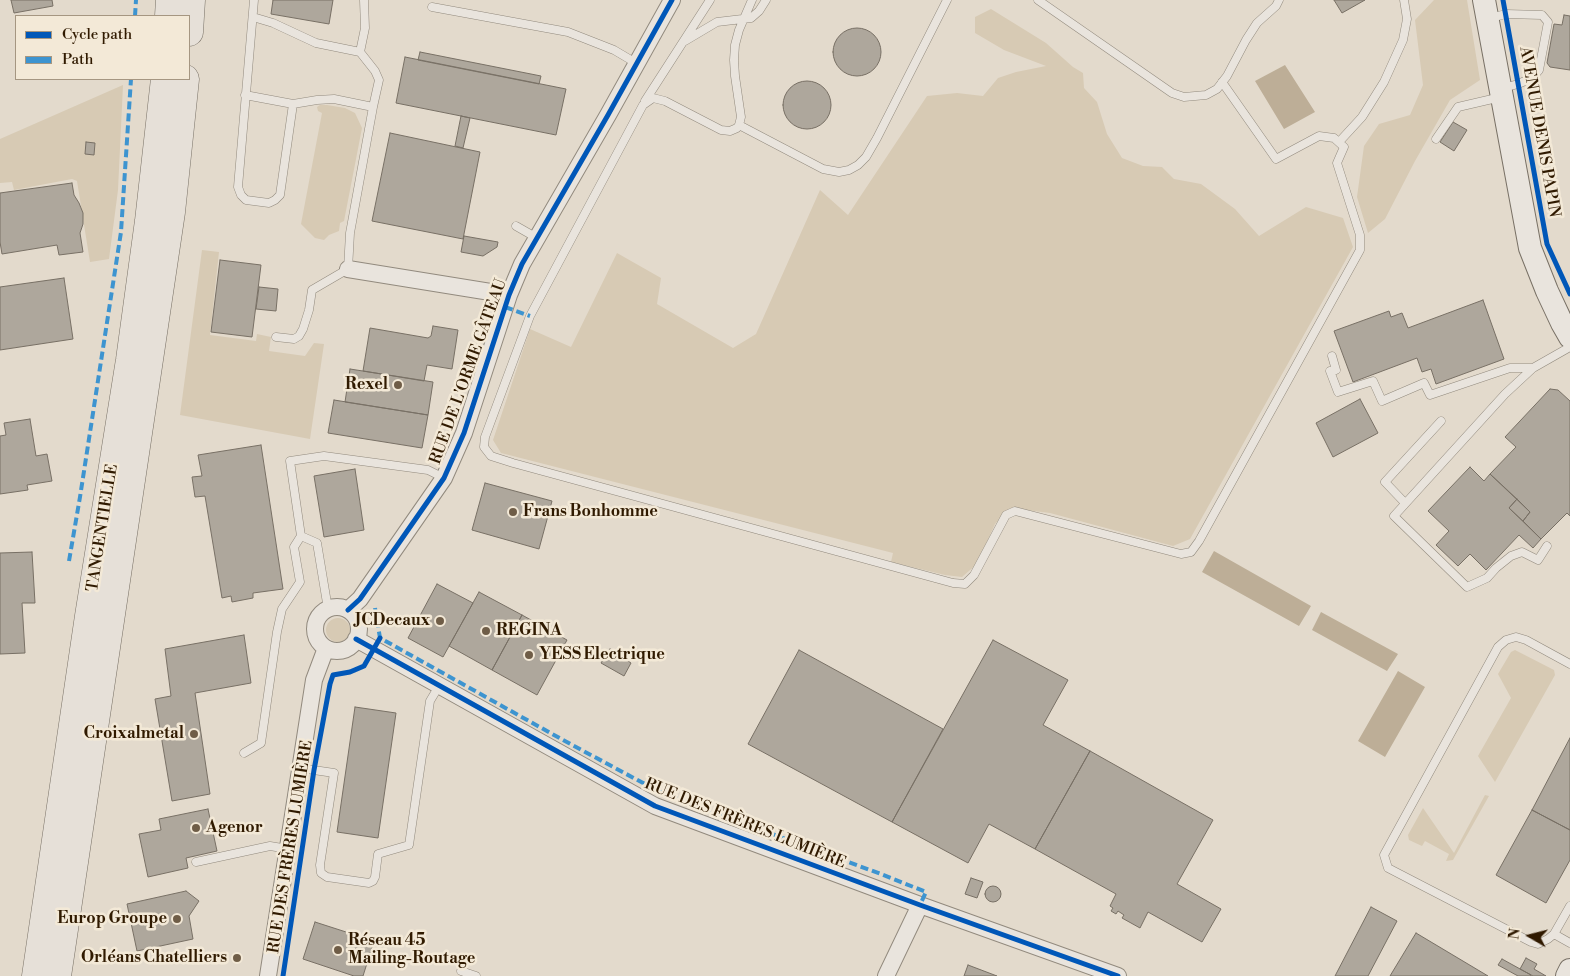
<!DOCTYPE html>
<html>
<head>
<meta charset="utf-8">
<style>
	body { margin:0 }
	#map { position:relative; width:1570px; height:976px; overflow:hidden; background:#e3dacc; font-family:"Libre Bodoni",serif }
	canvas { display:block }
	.legend { position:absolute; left:15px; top:15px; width:175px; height:65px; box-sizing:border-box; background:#f3e9d7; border:1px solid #a59681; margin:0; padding:6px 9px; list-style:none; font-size:15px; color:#301a00 }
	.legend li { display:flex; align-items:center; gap:10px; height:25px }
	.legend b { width:25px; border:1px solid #a59681 }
	.north { position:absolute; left:1505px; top:911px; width:50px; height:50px; -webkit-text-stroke:4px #f3e9d7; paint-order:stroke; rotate:278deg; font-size:14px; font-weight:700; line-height:20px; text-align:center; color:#301a00 }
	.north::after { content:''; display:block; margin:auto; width:18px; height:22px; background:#301a00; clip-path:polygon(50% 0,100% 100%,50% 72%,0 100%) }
</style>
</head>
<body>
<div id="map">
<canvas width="1570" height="976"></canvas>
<ul class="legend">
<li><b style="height:6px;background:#0057b8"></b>Cycle path</li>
<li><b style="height:6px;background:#3d94d0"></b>Path</li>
</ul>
<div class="north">N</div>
</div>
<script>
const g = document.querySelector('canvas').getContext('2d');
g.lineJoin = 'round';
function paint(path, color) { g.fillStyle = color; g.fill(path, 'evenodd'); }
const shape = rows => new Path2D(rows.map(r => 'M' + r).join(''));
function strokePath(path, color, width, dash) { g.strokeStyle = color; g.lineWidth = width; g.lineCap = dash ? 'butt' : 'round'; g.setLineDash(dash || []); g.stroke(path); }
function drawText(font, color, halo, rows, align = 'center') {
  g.font = font + ' "Libre Bodoni",serif'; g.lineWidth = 5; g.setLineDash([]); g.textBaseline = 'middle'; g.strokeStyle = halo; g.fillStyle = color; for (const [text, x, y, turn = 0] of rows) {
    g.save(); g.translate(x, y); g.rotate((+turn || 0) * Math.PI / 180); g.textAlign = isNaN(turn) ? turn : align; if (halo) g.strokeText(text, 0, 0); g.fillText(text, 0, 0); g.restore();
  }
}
paint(shape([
	[1434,0,1467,0,1480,80,1450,100,1415,161,1385,219,1368,233,1357,197,1364,146,1379,124,1410,115,1423,85,1415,20],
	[991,9,1046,43,1073,67,1083,73,1084,88,1097,102,1107,134,1122,158,1143,166,1162,167,1174,179,1201,184,1235,209,1259,236,1306,207,1343,218,1353,247,1190,539,1173,546,1050,513,1010,508,995,524,977,564,962,577,945,575,891,562,893,553,501,453,493,440,530,329,571,347,617,253,661,278,657,304,733,348,756,334,820,190,848,215,927,96,957,93,983,96,998,78,1016,72,1046,66,1004,50,975,33,975,17],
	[123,85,118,190,109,259,90,262,77,181,72,179,14,190,12,182,0,183,0,139],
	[320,105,327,105,345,108,355,113,362,128,344,221,340,223,339,231,329,235,324,240,315,238,301,224,322,113,318,111,317,107],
	[202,250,219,252,210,335,256,341,257,334,271,337,269,351,305,356,314,343,324,344,310,439,180,415],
	'326 630a12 12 0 1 1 24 0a12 12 0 1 1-24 0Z',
	[1515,650,1554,670,1555,675,1495,782,1478,756,1511,698,1498,674,1511,652],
	[1485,795,1489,796,1453,860,1446,861,1449,854,1425,841,1422,846,1409,840,1408,835,1423,808,1454,853]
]), '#d7cab4');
paint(shape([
	[1285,65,1315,112,1284,129,1255,81],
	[1214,551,1311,606,1299,626,1202,572],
	[1321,612,1398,654,1387,671,1312,630],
	[1398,671,1425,687,1385,757,1358,741]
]), '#bdae97');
const building = shape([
	[11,0,52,0,53,6,14,13,11,0],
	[273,0,333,0,329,24,271,14,273,0],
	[1334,0,1365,0,1342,13,1334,0],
	[1564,15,1570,16,1570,70,1550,67,1547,63,1554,24,1562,25,1564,15],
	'833 52a24 24 0 1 1 48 0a24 24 0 1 1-48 0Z',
	[420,52,541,76,539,84,418,60,420,52],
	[405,57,566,89,556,135,396,103,405,57],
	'783 105a24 24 0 1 1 48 0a24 24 0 1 1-48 0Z',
	[461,116,470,118,463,148,455,146,461,116],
	[1453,122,1467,130,1454,151,1440,142,1453,122],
	[390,133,480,152,463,239,372,221,390,133],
	[86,142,95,143,94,155,85,154,86,142],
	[72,183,74,195,79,203,83,213,83,224,80,233,83,252,59,255,57,245,2,254,0,242,0,193,72,183],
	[464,236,498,242,497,247,483,256,461,252,464,236],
	[220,260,261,265,252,337,211,332,220,260],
	[64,278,73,339,0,350,0,287,64,278],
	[259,287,278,289,276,311,256,309,259,287],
	[1483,300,1504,359,1436,384,1431,369,1422,372,1417,358,1353,382,1334,331,1389,311,1391,317,1402,313,1408,328,1483,300],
	[433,326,458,330,452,369,427,365,424,381,363,371,370,328,428,338,431,336,433,326],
	[350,369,433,382,428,415,345,402,350,369],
	[1550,389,1558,390,1570,401,1570,516,1567,513,1541,539,1523,521,1530,512,1490,474,1516,447,1505,437,1550,389],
	[1360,399,1378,433,1333,457,1316,423,1360,399],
	[334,400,428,415,422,448,328,433,334,400],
	[30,419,36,456,47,454,52,481,27,485,28,490,0,494,0,436,6,435,4,423,30,419],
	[261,445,283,589,253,593,253,598,232,602,231,596,222,598,205,496,195,497,192,477,202,476,198,455,261,445],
	[1470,467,1484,481,1490,474,1517,499,1509,508,1541,539,1533,548,1519,535,1486,570,1470,554,1458,566,1436,545,1449,531,1428,511,1470,467],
	[355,469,364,530,324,537,314,476,355,469],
	[485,483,552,501,539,549,472,530,485,483],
	[1517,499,1530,512,1523,521,1509,508,1517,499],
	[32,552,35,603,22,603,25,653,0,654,0,553,32,552],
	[437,584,473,603,443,657,408,638,437,584],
	[479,592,522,615,492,670,449,646,479,592],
	[522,615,567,640,537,695,492,670,522,615],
	[244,635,251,683,195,693,210,794,172,801,155,699,171,696,165,649,244,635],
	[993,640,1068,680,1043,725,1090,751,1035,849,989,824,968,863,892,822,993,640],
	[610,649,631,663,624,676,601,663,610,649],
	[799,650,943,729,892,822,748,744,799,650],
	[355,707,396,713,378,838,337,832,355,707],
	[1570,738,1570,830,1532,810,1570,738],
	[1090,751,1213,820,1177,884,1221,909,1202,942,1148,912,1140,928,1122,918,1124,915,1118,911,1116,914,1111,911,1113,908,1110,906,1116,894,1035,849,1090,751],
	[208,809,217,851,186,858,188,868,148,877,139,834,161,830,159,819,208,809],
	[1532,810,1570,830,1570,860,1546,903,1496,875,1532,810],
	[971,878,983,882,977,898,965,894,971,878],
	'985 894a8 8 0 1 1 16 0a8 8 0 1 1-16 0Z',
	[186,891,199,901,189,916,193,939,137,951,127,904,186,891],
	[1371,907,1397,921,1368,976,1335,976,1371,907],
	[315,922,374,941,363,976,354,976,303,959,315,922],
	[1416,933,1488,976,1390,976,1416,933],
	[1526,958,1537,964,1534,969,1546,976,1533,976,1520,969,1526,958],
	[1502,959,1531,975,1531,976,1518,976,1498,965,1502,959],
	[968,965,997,976,964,976,968,965]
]);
paint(building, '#aea79c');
strokePath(building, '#787065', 1);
const lane = shape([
	[254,0,238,187,241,195,246,200,269,203,275,200,280,195,293,104],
	[752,0,739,30,735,45,734,60,735,76,741,117,739,125,823,169,839,172,849,170,858,165,866,157,877,138,947,0],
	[1038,0,1172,93,1184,97,1206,95,1217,89,1227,76,1246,40,1257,23,1276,6,1279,0],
	[432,7,568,32,614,50,636,63],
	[253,17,273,23,316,43,360,52,375,71,379,80,373,107],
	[1490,18,1506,14,1542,15,1548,22,1539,70,1532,78,1518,84,1503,88],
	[685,41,717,22,751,18,759,11,766,0],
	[360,52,365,28,364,0],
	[245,95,293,104,317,100,334,99,373,107,350,233,348,269,312,290,309,310,303,329,299,336,294,339,276,337],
	[645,101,710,0],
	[739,125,737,128,730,131,721,130,665,101,653,98,643,105,530,316,485,437,484,447,491,456,513,463,953,583,965,584,974,575,1006,515,1015,511,1181,554,1191,552,1199,541,1360,250,1360,235,1337,163,1344,147,1334,138,1319,136,1276,159,1222,82],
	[1436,139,1458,107,1501,97],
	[1339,142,1362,117,1384,82,1403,40,1407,19,1404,0],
	[516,226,537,238],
	[1332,356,1336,370,1330,371,1338,392,1373,381,1382,401,1424,383,1430,395,1510,368,1533,368],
	[1405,503,1385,482,1441,421],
	[301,536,317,543,328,609],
	[1547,546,1538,560,1522,552,1511,556,1496,568,1487,578,1467,587,1394,516,1505,394,1533,368,1570,347],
	[1570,664,1526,640,1516,637,1506,640,1498,647,1384,855,1388,868,1531,942,1538,944,1548,939,1554,934,1570,906],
	[244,753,261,743,277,632,282,609,300,582,294,547,301,536,290,461,324,456,428,470,444,478],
	[300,768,334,773,320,865,321,873,327,877,369,883,373,881,375,877,378,854,409,845,430,701,439,686],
	[196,862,270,846,288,849],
	[1554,934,1570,943],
	[461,971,476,976]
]);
const street = shape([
	[348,269,509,295],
	'315 629a22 22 0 1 1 44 0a22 22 0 1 1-44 0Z',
	[348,610,360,599,444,478,464,433,509,295,522,264,608,115,672,0],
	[356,639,655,806,920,905,1118,976],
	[268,976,314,680,326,648],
	[886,976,920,905]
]);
const secondary = shape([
	[1484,0,1530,248,1547,291,1562,323,1570,337],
	[1567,976,1570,970]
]);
const highway = shape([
	[169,16,170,0],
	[189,32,191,0],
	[36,976,89,616,130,360,149,221,165,79],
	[57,976,171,212,185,79]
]);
strokePath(lane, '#928a7e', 9);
strokePath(street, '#928a7e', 18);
strokePath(secondary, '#787065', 24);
strokePath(highway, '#787065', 29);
strokePath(lane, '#e9e4dd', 8);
strokePath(street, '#e9e4dd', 16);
strokePath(secondary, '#e9e4dd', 22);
strokePath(highway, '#e6e0d8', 28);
strokePath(shape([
	[135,16,136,0],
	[505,307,530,316],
	[69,561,80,497,121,232,131,79],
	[375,608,380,638,563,740,656,790,707,810,881,874,926,892,920,905]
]), '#3d94d0', 4, [8, 4]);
strokePath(shape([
	[1503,0,1547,244,1570,294],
	[348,610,360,599,444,478,464,433,509,295,522,264,608,115,672,0],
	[356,639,655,806,920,905,1118,976],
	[283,976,314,770,330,684,333,675,350,672,364,666,380,638]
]), '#0057b8', 5);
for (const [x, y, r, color] of [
	[398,385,5,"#6f5d47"],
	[513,512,5,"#6f5d47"],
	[440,621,5,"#6f5d47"],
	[486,631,5,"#6f5d47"],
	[529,655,5,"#6f5d47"],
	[194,734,5,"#6f5d47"],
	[196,828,5,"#6f5d47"],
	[177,919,5,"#6f5d47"],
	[338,950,5,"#6f5d47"],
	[237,958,5,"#6f5d47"]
]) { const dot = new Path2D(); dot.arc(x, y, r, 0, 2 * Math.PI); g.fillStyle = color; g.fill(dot); strokePath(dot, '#f3e9d7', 2); }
drawText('16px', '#301a00', '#f3e9d7', [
	["AVENUE DENIS PAPIN",1539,132,80],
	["RUE DE L'ORME GÂTEAU",469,372,-70],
	["TANGENTIELLE",103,528,-81],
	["RUE DES FRÈRES LUMIÈRE",745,824,22],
	["RUE DES FRÈRES LUMIÈRE",291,847,-81]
]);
drawText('bold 16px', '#301a00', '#f3e9d7', [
	["Rexel",388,385],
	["Frans Bonhomme",523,512,"left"],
	["JCDecaux",430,621],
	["REGINA",496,631,"left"],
	["YESS Electrique",539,655,"left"],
	["Croixalmetal",184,734],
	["Agenor",206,828,"left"],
	["Europ Groupe",167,919],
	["Réseau 45",348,941,"left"],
	["Mailing-Routage",348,959,"left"],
	["Orléans Chatelliers",227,958]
], 'right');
</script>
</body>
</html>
